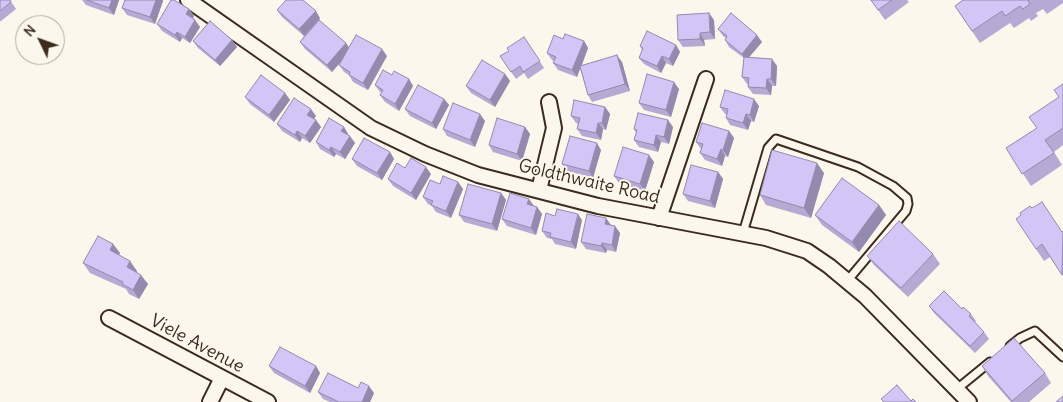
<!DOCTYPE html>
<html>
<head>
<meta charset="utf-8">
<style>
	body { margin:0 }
	#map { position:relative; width:1063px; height:402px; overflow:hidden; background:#fbf7ec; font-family:Delius,sans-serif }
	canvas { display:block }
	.north { position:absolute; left:15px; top:15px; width:50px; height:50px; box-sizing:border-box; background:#fbf7ec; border:1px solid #aea59a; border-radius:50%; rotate:312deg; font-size:14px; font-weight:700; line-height:20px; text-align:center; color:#3b2a1e }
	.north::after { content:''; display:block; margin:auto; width:18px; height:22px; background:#3b2a1e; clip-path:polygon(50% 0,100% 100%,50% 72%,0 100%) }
</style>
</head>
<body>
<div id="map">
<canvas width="1063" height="402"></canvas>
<div class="north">N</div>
</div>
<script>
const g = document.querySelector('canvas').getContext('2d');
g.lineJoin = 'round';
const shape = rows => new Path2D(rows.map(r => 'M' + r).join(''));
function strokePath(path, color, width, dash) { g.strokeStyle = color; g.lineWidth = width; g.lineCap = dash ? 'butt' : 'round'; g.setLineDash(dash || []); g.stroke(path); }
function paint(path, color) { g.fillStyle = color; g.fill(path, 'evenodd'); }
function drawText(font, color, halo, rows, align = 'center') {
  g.font = font + ' Delius,sans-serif'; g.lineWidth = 4; g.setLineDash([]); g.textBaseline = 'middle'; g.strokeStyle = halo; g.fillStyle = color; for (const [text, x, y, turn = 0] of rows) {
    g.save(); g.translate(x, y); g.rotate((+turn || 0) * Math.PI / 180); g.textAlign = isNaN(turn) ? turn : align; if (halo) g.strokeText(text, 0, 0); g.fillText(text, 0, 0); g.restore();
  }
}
const service = shape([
	[743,233,768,148,776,139,858,167,893,186,907,198,908,204,906,211,848,280],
	[1010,346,1020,338,1035,331,1063,357],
	[957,389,990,362]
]);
const minor = shape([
	[188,0,371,128,425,154,478,175,598,206,766,238,807,251,829,266,865,296,969,402],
	[539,190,554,128,549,102],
	[659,218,706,79],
	[109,318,268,402],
	[210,402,222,378]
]);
strokePath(service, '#3b2a1e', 11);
strokePath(minor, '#3b2a1e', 18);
strokePath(service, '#fbf7ec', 7);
strokePath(minor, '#fbf7ec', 14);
paint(shape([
	[0,0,10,0,16,9,1,21,0,21],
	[82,0,119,0,114,15,86,5],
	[125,0,163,0,163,1,155,24,127,15,122,8],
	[871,0,907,0,909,2,885,20],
	[963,0,1063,0,1063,3,1047,14,1043,9,1036,13,1038,16,1031,21,1029,18,1014,28,1010,23,980,43,955,6],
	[189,9,194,16,193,18,195,20,200,27,190,43,182,38,180,42,162,31,157,24],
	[277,10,320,18,319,20,349,48,387,56,368,90,353,82,349,75,344,72,339,65,342,60,332,72,305,49,300,42,304,36,282,17],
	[714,20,715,39,704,40,705,46,683,47,678,40],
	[718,29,762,42,749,57,772,59,777,66,776,86,772,86,771,95,753,94,748,87,748,84,747,84,742,77,744,58,729,47,725,40,726,38,723,36],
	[524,37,544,68,528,79,524,73,516,79,500,56,509,51],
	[563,39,584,41,588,48,582,65,622,62,630,91,592,102,588,95,580,68,577,77,558,70,553,63,554,61,552,60,547,53],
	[232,40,237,47,220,66,198,48,193,41],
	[676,45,680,52,673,66,666,63,661,73,644,64,639,58,642,50,640,46],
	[505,74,510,81,495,107,471,93,466,86],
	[392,75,409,79,413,86,399,111,385,102,380,95,382,93,380,92,375,85],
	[1063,84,1063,145,1054,152,1062,165,1031,186,1006,148,1037,128,1059,97],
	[679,89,671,117,644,110,639,103],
	[285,93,290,100,274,122,250,104,245,97],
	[444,99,449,105,436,129,410,116,405,109],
	[759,106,754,122,751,121,748,130,730,125,726,118,727,114,725,114,720,107],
	[605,107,610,114,606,130,603,129,601,140,582,136,577,129,578,124,576,123,571,116],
	[316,116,314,119,316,120,321,127,310,143,302,138,300,142,282,131,277,124],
	[485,121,475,147,447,136,443,129],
	[344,127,348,134,348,135,355,143,345,159,336,154,334,157,320,149,316,142],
	[525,127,530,134,522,161,493,152,489,145],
	[673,127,669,144,661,142,658,152,639,147,634,140,636,133,634,129],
	[729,131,734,138,728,157,725,156,722,166,705,160,700,153,701,149,696,142],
	[601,150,593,178,567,171,562,164],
	[390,152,394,159,382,180,357,166,352,159],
	[654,162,645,191,619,183,614,176],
	[405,168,431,174,416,200,393,186,388,179],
	[718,172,723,179,715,208,688,201,683,194],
	[824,173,811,218,766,205,760,195],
	[458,182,463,189,451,218,436,212,432,206,428,204,423,197,440,184],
	[501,193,506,200,497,231,464,222,459,215],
	[879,205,886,215,859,252,822,225,815,215],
	[533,206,537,207,542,214,536,235,507,226,502,219,534,206],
	[1032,208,1062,232,1063,231,1063,276,1050,257,1044,261,1036,249],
	[555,216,582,220,576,249,555,244,552,239,547,238,542,231],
	[611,225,611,226,620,233,616,252,607,250,606,253,586,249,581,242],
	[113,244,120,253,119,255,137,271,136,272,148,284,139,299,129,294,126,289,90,273,83,263],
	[933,254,940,264,908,297,874,265,867,256],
	[929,306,962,309,971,314,976,321,975,322,984,332,989,339,975,353,934,313],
	[269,366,316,366,320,373,310,393,274,373],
	[982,366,1045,373,1051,383,1029,402,1011,402,988,376],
	[358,388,374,393,370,402,330,402,323,399,318,392]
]), '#b6a9d4');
paint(shape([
	[112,0,119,0,114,15,109,8],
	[156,0,163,0,163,1,155,24,150,17],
	[189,9,194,16,191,21,186,14],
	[316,11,320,18,304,36,299,29],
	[709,13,714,20,715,39,710,32],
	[195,20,200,27,190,43,185,37],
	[177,32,182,38,180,42,175,35],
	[700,33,704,40,705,46,700,39],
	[757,35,762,42,746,61,742,54],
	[232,40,237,47,220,66,215,60],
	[584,41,588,48,577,77,572,70],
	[346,43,351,50,332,72,327,65],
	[676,45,680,52,673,66,669,59],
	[382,49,387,56,368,90,363,83],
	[617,55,622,62,630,91,625,84],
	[662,56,666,63,661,73,657,66],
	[772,59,777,66,776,86,771,79],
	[505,74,510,81,495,107,490,100],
	[409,79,413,86,399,111,395,104],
	[767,79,772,86,771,95,766,88],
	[674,82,679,89,671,117,666,110],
	[285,93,290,100,274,122,269,115],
	[444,99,449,105,436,129,432,123],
	[754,99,759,106,754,122,750,115],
	[605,107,610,114,606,130,602,123],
	[311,109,316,116,312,122,307,115],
	[480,114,485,121,475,147,470,140],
	[746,114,751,121,748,130,743,123],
	[316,120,321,127,310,143,305,136],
	[668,120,673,127,669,144,664,137],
	[598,123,603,129,601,140,596,133],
	[344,127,348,134,346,138,341,131],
	[525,127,530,134,522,161,517,154],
	[297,131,302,138,300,142,295,135],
	[729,131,734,138,728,157,723,150],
	[656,135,661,142,658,152,654,145],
	[350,136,355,143,345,159,340,152],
	[597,143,601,150,593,178,589,171],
	[331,147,336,154,334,157,329,150],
	[721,149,725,156,722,166,717,159],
	[390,152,394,159,382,180,377,173],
	[649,155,654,162,645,191,640,184],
	[817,163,824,173,811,218,804,208],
	[426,167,431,174,416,200,411,193],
	[718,172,723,179,715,208,710,201],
	[458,182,463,189,451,218,446,211],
	[501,193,506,200,497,231,492,224],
	[529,199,534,206,532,211,527,204],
	[879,205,886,215,859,252,852,242],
	[537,207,542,214,536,235,531,228],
	[578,214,582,220,576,249,571,242],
	[606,218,611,225,610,231,605,224],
	[615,226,620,233,616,252,612,245],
	[602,243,607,250,606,253,601,246],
	[113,244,120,253,116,260,110,250],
	[130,261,137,271,134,277,127,267],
	[141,275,148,284,139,299,133,290],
	[316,366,320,373,310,393,305,386],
	[369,386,374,393,370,402,362,402]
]), '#948aad');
const building = shape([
	[0,0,10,0,11,2,0,11,0,0],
	[87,0,112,0,109,8,87,0],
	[125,0,156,0,150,17,122,8,125,0],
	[171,0,174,0,189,9,186,14,195,20,185,37,177,32,175,35,157,24,171,0],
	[286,0,303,0,316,11,299,29,277,10,286,0],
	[871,0,892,0,878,10,871,0],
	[963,0,1029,0,1028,1,1030,4,1023,9,1020,6,1005,16,1002,11,972,31,955,6,963,0],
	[709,13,710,32,700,33,700,39,678,40,677,15,709,13],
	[731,13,757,35,742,54,725,40,727,36,718,29,731,13],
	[319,20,346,43,327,65,300,42,319,20],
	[210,21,232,40,215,60,193,41,210,21],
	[647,31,676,45,669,59,662,56,657,66,639,58,643,48,640,46,647,31],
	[565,34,584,41,572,70,553,63,556,57,547,53,554,35,563,39,565,34],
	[356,35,382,49,363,83,349,75,350,72,339,65,356,35],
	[524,37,540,61,523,72,520,66,511,72,500,56,509,51,507,48,524,37],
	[617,55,625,84,588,95,580,66,617,55],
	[744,57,772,59,771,79,767,79,766,88,748,87,749,78,742,77,744,57],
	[482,60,505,74,490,100,466,86,482,60],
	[383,70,392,75,394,71,409,79,395,104,380,95,383,90,375,85,383,70],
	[647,74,674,82,666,110,639,103,647,74],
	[261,75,285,93,269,115,245,97,261,75],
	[1063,84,1063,128,1045,140,1054,153,1022,174,1006,148,1037,128,1029,117,1059,97,1054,90,1063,84],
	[418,85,444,99,432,123,405,109,418,85],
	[725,90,754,99,750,115,746,114,743,123,726,118,728,109,720,107,725,90],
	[294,98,311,109,307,115,316,120,305,136,297,131,295,135,277,124,294,98],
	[574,100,605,107,602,123,598,123,596,133,577,129,580,118,571,116,574,100],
	[453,103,480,114,470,140,443,129,453,103],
	[638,113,668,120,664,137,656,135,654,145,634,140,637,130,634,129,638,113],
	[329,118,344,127,341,131,350,136,340,152,331,147,329,150,316,142,329,118],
	[497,118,525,127,517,154,489,145,497,118],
	[702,123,729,131,723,150,721,149,717,159,700,153,703,144,696,142,702,123],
	[570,136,597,143,589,171,562,164,570,136],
	[364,138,390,152,377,173,352,159,364,138],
	[623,147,649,155,640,184,614,176,623,147],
	[772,150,817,163,804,208,760,195,772,150],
	[411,158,426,167,411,193,388,179,397,163,405,168,411,158],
	[691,165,718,172,710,201,683,194,691,165],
	[443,176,458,182,446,211,431,205,433,201,423,197,430,180,440,184,443,176],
	[842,178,879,205,852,242,815,215,842,178],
	[468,184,501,193,492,224,459,215,468,184],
	[510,193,529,199,527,204,537,207,531,228,502,219,510,193],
	[1042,202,1062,232,1063,231,1062,275,1042,244,1036,249,1016,219,1021,215,1020,213,1030,206,1032,208,1042,202],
	[557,209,578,214,571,242,550,237,551,233,542,231,546,213,555,216,557,209],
	[587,214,606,218,605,224,615,226,612,245,602,243,601,246,581,242,587,214],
	[899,221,933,254,901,288,867,256,899,221],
	[98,236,113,244,110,250,130,261,127,267,141,275,133,290,122,284,123,282,83,263,98,236],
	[944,291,962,309,963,307,971,314,969,316,984,332,970,346,929,306,944,291],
	[1014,338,1045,373,1012,401,982,366,1014,338],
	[280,347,316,366,305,386,269,366,280,347],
	[328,373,358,388,361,382,369,386,362,402,339,402,318,392,328,373],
	[897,385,911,401,913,399,916,402,884,402,881,399,897,385],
	[1063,396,1063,402,1056,402,1063,396]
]);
paint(building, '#d4c5f7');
strokePath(building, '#948aad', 1);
drawText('18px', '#3b2a1e', '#fbf7ec', [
	["Goldthwaite Road",589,182,13],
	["Viele Avenue",197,344,28]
]);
</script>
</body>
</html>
